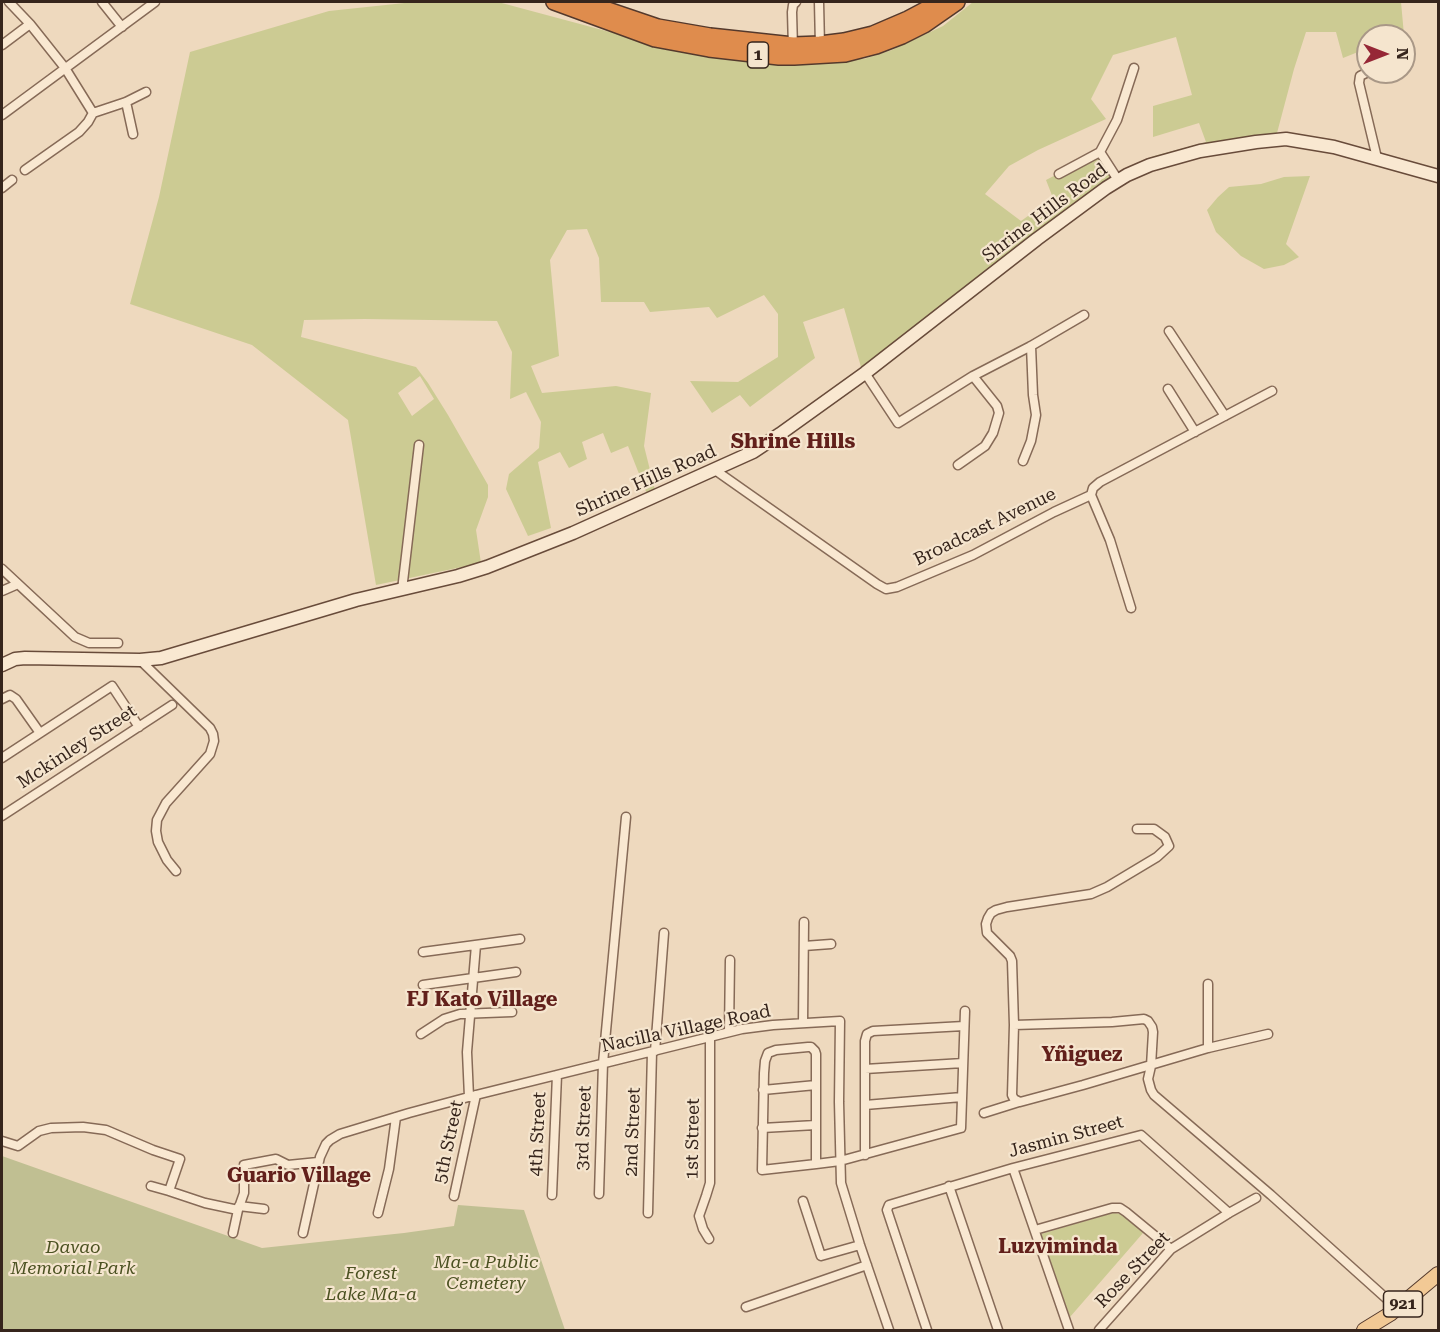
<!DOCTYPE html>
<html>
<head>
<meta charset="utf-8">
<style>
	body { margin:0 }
	#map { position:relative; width:1440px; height:1332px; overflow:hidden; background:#eed9be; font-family:"Roboto Serif",serif }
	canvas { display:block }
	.frame { position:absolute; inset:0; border:3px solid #36251c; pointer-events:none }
	.north { position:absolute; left:1356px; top:24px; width:60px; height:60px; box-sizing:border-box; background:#f5e5ce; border:2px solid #a99887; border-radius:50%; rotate:90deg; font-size:16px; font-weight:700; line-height:24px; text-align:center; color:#36251c }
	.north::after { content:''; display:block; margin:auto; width:21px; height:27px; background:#962736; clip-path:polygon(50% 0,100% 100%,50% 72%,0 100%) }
</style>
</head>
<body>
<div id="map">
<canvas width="1440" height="1332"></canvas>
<div class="frame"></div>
<div class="north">N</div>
</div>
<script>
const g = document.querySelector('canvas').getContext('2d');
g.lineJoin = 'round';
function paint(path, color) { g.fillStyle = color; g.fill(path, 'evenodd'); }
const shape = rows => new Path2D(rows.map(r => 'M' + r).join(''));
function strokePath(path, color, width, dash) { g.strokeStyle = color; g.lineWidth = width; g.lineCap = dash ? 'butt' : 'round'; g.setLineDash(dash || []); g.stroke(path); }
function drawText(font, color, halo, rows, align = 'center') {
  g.font = font + ' "Roboto Serif",serif'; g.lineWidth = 4.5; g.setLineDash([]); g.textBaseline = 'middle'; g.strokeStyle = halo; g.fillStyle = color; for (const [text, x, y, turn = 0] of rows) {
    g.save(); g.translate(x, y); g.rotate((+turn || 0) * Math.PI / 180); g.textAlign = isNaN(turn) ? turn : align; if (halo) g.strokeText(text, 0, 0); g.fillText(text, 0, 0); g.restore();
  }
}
paint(shape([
	[414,2,498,2,662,46,864,59,892,50,943,26,973,2,1401,2,1404,35,1400,36,1368,36,1368,48,1343,58,1336,32,1306,32,1294,69,1277,133,1199,145,1155,158,951,299,861,367,844,308,803,322,815,358,750,407,740,395,712,413,690,381,738,382,778,357,778,314,764,295,717,318,709,307,650,312,644,302,601,302,599,258,587,229,567,230,550,260,559,356,531,366,542,393,616,386,651,393,644,446,655,490,647,494,628,446,611,453,603,433,582,442,587,459,569,468,560,452,538,462,551,528,528,536,506,489,509,474,539,448,541,422,526,392,510,399,512,352,497,321,365,319,304,320,301,337,416,367,428,383,448,415,488,485,488,497,476,530,481,563,376,585,348,420,252,345,130,304,159,197,190,52,329,11],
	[1176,37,1192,95,1153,106,1153,137,1199,123,1206,142,1154,156,1135,164,1115,175,1100,152,1046,180,1053,198,1021,221,985,194,1009,166,1038,150,1106,119,1091,99,1113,55],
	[420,376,434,399,412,416,398,393],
	[1310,176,1286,244,1299,257,1284,265,1264,269,1241,256,1216,232,1207,210,1218,197,1229,187,1261,184,1284,177],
	[1113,1213,1120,1214,1126,1216,1143,1233,1070,1317,1041,1234]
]), '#cccb93');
paint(shape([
	[2,1156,262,1248,404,1233,454,1226,458,1205,524,1210,565,1330,2,1330]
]), '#c0bf92');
const street = shape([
	[9,2,30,24,65,68,93,113],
	[102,2,122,27],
	[819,2,820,46],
	[2,45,30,24],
	[793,48,792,12,793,5,796,2],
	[1368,72,1360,76,1359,83,1377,158],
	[126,102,133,134],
	[93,113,126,102,146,92],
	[2,115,155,2],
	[1100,152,1118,180],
	[25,170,79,132,88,122,93,113],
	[1059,174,1100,152,1117,120,1134,68],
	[2,188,12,180],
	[1169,331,1225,416],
	[865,373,898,423,973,376,1031,346,1084,315],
	[1168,389,1195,432],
	[1023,461,1031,441,1036,415,1033,395,1031,346],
	[958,465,985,446,993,433,999,413,997,406,973,376],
	[715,470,877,584,886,589,897,587,973,555,1054,512,1091,495],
	[2,569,75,637,89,643,118,643],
	[402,590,419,445],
	[2,591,18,584],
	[1131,608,1110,540,1091,495,1093,488,1100,482,1272,391],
	[140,660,210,728,213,734,214,741,210,754,166,803,157,820,156,831,158,842,167,860,176,871],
	[2,699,10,695,16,699,40,733],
	[2,758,112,686,139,727],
	[2,816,172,705],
	[1137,829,1154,829,1165,837,1169,846,1157,857,1107,887,1091,894,1007,907,996,910,991,913,988,918,986,924,987,933,1010,956,1012,961,1014,1025,1012,1095,1014,1099,1020,1102,1083,1085,1208,1048,1268,1034],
	[804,946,831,944],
	[423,952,520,939],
	[1208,984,1208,1048],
	[423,985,516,972],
	[803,1023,804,922],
	[1014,1025,1112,1022,1144,1019,1148,1021,1152,1027,1153,1032,1151,1066,1148,1079,1151,1090,1154,1095,1271,1195,1398,1309],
	[729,1032,730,960],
	[421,1034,444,1019,460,1014,512,1012],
	[655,1051,664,933],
	[865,1069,963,1063],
	[763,1090,816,1085],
	[469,1097,467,1052,476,945],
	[865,1105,962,1097],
	[984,1113,1019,1102],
	[762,1128,816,1125],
	[2,1141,18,1146,39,1131,51,1128,83,1127,106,1130,153,1150,180,1159,169,1191,205,1203,238,1210],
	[865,1155,865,1041,867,1034,873,1031,964,1026],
	[816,1164,816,1054,815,1051,811,1047,808,1047,776,1050,768,1053,765,1061,764,1073,762,1170,816,1164,840,1161,961,1128,965,1011],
	[1013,1168,1069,1330],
	[151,1186,169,1191],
	[949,1186,998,1330],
	[599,1194,603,1063,626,817],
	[552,1195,557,1075],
	[454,1196,476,1095],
	[803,1201,821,1256,860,1245],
	[239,1206,264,1209],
	[378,1213,389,1169,396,1117],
	[648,1213,652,1052],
	[1035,1230,1112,1208,1120,1208,1126,1212,1171,1249],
	[233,1233,238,1210,244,1193,244,1165,276,1159,288,1165,318,1162],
	[303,1233,320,1157,326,1144,330,1140,340,1134,409,1113,476,1095,742,1029,773,1025,840,1021,839,1102,841,1183,860,1245,889,1330],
	[709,1239,703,1229,699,1216,706,1196,710,1183,710,1037],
	[746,1307,867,1265],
	[927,1330,887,1210,889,1205,1013,1168,1141,1135,1229,1213],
	[1099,1330,1171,1249,1229,1213,1256,1198]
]);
const secondary = shape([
	[2,665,15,659,25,658,140,660,161,658,356,600,458,576,487,567,573,533,753,452,780,434,865,373,1037,239,1106,188,1127,175,1150,165,1200,151,1256,142,1286,139,1334,147,1438,176]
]);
const primary = shape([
	[1364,1330,1390,1314,1438,1274]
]);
const highway = shape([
	[554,2,655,39,709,49,779,57,794,57,845,54,876,46,902,36,924,25,957,2],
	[584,2,658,27,710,36,793,45,820,44,844,41,873,34,908,19,925,10,937,2]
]);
strokePath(street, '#866a57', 11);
strokePath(secondary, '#684b3a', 15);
strokePath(primary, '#54392c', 16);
strokePath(highway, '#54392c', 18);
strokePath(street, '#f9e8d1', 8);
strokePath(secondary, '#f9e8d1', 12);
strokePath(primary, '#f2c995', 14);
strokePath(highway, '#df8c4d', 15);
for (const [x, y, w] of [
	[758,55,21],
	[1403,1304,39]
]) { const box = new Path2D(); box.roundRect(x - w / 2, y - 13, w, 26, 4.5); g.fillStyle = '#f5e5ce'; g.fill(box); strokePath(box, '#36251c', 1.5); }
drawText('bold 16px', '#36251c', null, [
	["1",758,55],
	["921",1403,1304]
]);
drawText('18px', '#36251c', '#f5e5ce', [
	["Shrine Hills Road",1045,213,-37],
	["Shrine Hills Road",646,481,-24],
	["Broadcast Avenue",985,527,-26],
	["Mckinley Street",77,747,-33],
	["Nacilla Village Road",686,1029,-12],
	["3rd Street",584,1128,-88],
	["2nd Street",633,1132,-88],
	["4th Street",538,1134,-87],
	["Jasmin Street",1066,1137,-15],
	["1st Street",693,1139,-89],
	["5th Street",449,1142,-78],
	["Rose Street",1133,1270,-46]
]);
drawText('italic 18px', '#4c5222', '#f5e5ce', [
	["Davao",73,1248],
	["Memorial Park",73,1269],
	["Ma-a Public",486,1263],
	["Cemetery",486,1284],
	["Forest",371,1274],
	["Lake Ma-a",371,1295]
]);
drawText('bold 20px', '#62201b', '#f5e5ce', [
	["FJ Kato Village",482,1000],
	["Yñiguez",1082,1055],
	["Guario Village",299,1176],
	["Luzviminda",1058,1247]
]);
drawText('bold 21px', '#62201b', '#f5e5ce', [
	["Shrine Hills",793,442]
]);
</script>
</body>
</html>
